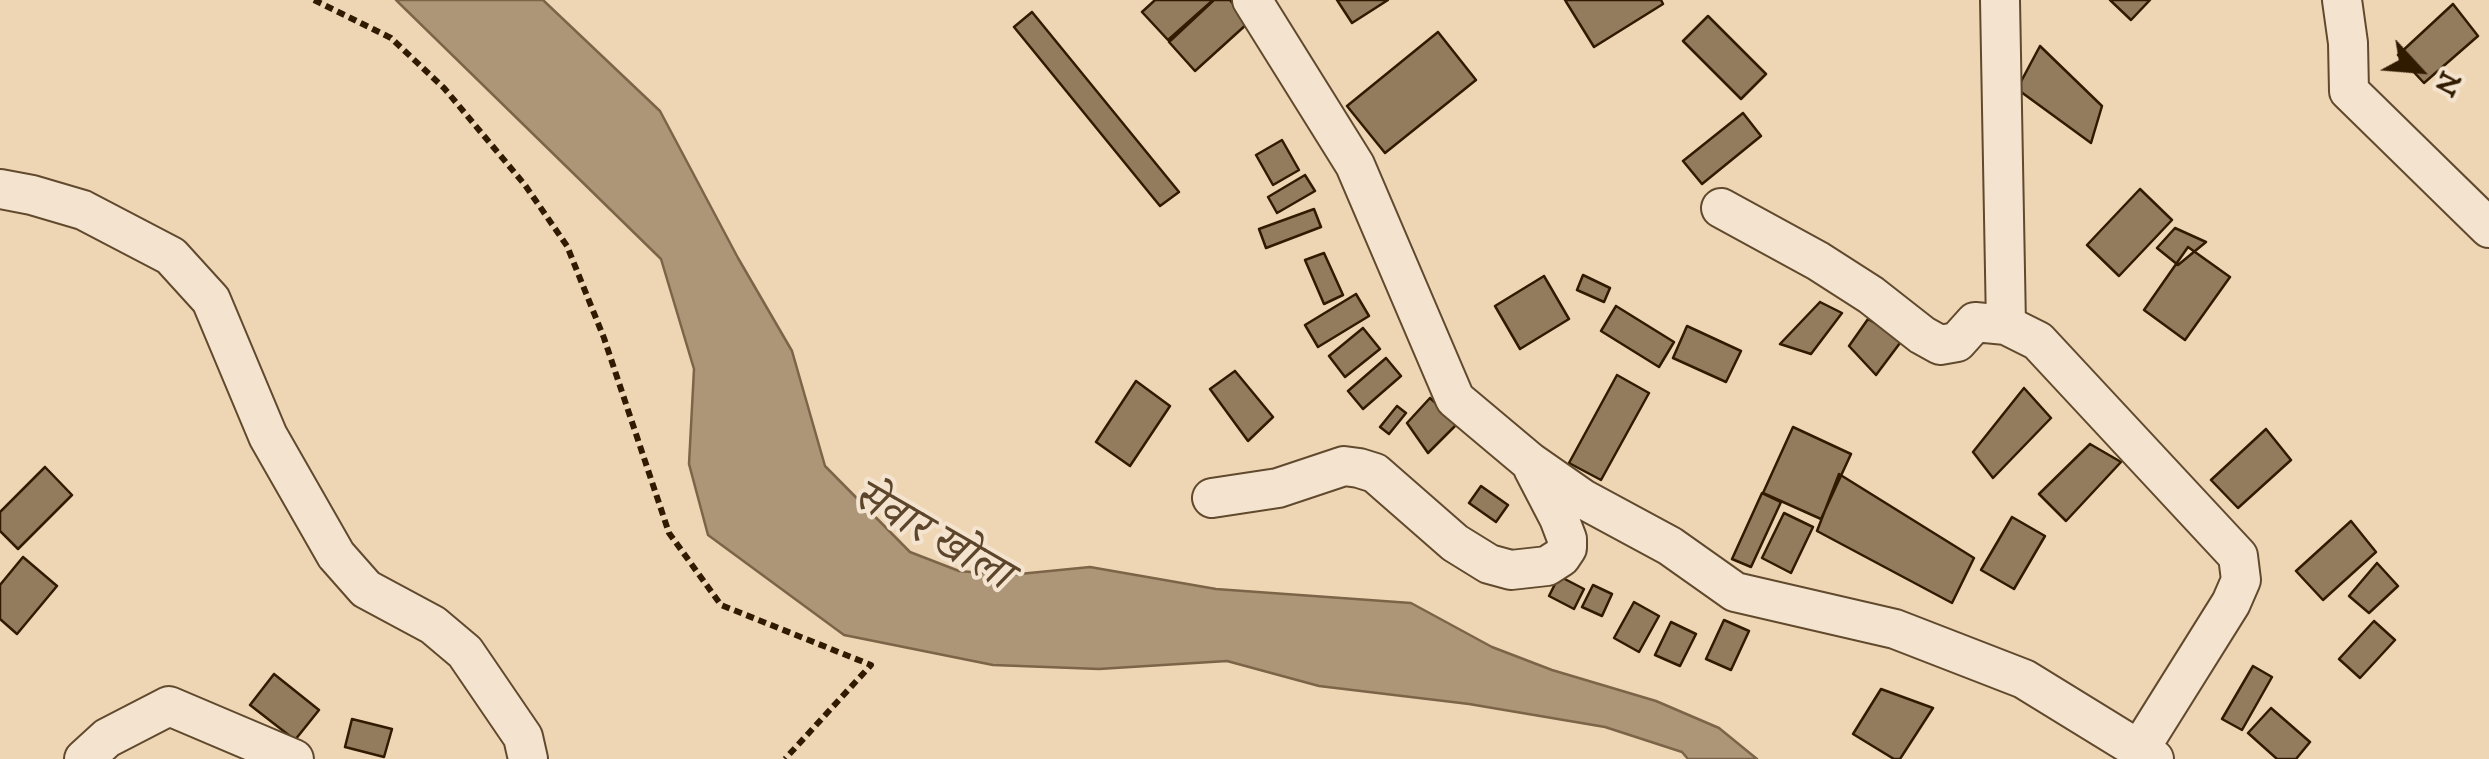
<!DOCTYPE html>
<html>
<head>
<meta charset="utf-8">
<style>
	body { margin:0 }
	#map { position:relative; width:2489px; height:759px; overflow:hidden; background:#eed6b5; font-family:"IM FELL DW Pica",serif }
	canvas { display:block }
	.north { position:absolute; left:2369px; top:20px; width:100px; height:100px; -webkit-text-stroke:8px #f4e4cf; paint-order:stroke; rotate:116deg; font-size:28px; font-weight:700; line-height:40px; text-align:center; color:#301a00 }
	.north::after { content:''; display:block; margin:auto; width:35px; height:45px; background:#301a00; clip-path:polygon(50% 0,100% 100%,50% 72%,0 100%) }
</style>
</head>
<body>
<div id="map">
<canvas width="2489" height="759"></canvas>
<div class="north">N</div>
</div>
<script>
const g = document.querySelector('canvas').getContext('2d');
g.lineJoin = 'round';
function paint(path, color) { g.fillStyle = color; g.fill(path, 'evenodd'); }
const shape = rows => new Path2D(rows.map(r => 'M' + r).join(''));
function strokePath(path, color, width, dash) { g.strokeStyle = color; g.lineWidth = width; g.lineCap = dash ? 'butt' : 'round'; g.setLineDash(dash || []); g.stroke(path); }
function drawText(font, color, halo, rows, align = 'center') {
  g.font = font + ' "IM FELL DW Pica","Noto Serif Devanagari",serif'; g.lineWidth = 8; g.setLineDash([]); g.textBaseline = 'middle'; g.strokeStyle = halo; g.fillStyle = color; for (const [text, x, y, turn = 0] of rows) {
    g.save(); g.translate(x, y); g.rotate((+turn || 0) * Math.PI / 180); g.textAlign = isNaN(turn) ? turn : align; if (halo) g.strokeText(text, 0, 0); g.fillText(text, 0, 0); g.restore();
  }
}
const water = shape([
	[396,0,543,0,660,111,738,258,792,351,825,466,910,552,959,571,1009,575,1090,567,1216,589,1411,603,1492,647,1552,670,1656,701,1719,728,1757,759,1688,759,1682,752,1605,727,1469,704,1319,686,1227,661,1099,669,993,665,844,635,708,535,689,464,694,369,661,259,396,0]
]);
paint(water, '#ad9677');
strokePath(water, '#7b6447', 2.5);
const building = shape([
	[1155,0,1213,0,1168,40,1142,12,1155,0],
	[1214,0,1230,0,1248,23,1195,71,1169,42,1214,0],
	[1337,0,1388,0,1352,23,1337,0],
	[1565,0,1661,0,1663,4,1594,47,1565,0],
	[2110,0,2150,0,2131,20,2110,0],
	[2453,4,2478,36,2424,83,2398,55,2453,4],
	[1032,12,1179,192,1160,206,1014,27,1032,12],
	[1708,16,1766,74,1741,99,1683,41,1708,16],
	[1438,32,1476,80,1385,153,1347,106,1438,32],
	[2040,46,2102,106,2091,143,2017,89,2040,46],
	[1743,113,1761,136,1702,184,1683,161,1743,113],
	[1282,140,1299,170,1273,185,1256,155,1282,140],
	[1305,175,1315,191,1277,213,1268,197,1305,175],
	[2140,189,2172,220,2119,276,2087,245,2140,189],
	[1314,209,1321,227,1266,248,1259,229,1314,209],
	[2175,228,2206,242,2178,265,2157,248,2175,228],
	[2188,247,2230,277,2185,340,2144,310,2188,247],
	[1324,253,1343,295,1324,304,1305,260,1324,253],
	[1583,275,1610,288,1604,302,1577,290,1583,275],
	[1544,276,1569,319,1520,349,1495,306,1544,276],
	[1356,294,1369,316,1318,347,1305,325,1356,294],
	[1820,302,1842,313,1811,354,1780,344,1820,302],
	[1616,306,1674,342,1659,367,1601,331,1616,306],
	[1868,319,1903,339,1876,375,1849,346,1868,319],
	[1687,326,1741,351,1726,382,1673,358,1687,326],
	[1363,328,1380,349,1345,377,1329,356,1363,328],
	[1386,358,1401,376,1363,409,1348,391,1386,358],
	[1235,371,1273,417,1248,441,1210,389,1235,371],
	[1617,375,1649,393,1601,480,1569,463,1617,375],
	[1136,381,1170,406,1130,466,1096,442,1136,381],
	[2024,388,2051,418,1993,478,1973,452,2024,388],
	[1430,398,1458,423,1428,453,1407,423,1430,398],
	[1397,406,1406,413,1389,434,1380,427,1397,406],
	[1793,427,1851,454,1821,519,1763,493,1793,427],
	[2266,429,2291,460,2238,508,2211,480,2266,429],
	[2090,444,2121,462,2066,521,2039,494,2090,444],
	[45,467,72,495,18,549,0,531,0,512,45,467],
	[1839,474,1974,558,1952,603,1817,531,1839,474],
	[1481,486,1508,505,1496,522,1469,503,1481,486],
	[1762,493,1781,502,1751,567,1732,559,1762,493],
	[1784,513,1813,527,1791,573,1762,558,1784,513],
	[2012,517,2045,536,2014,589,1981,570,2012,517],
	[2351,521,2376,552,2323,600,2296,571,2351,521],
	[23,557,57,586,17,634,0,619,0,585,23,557],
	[2377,563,2398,586,2369,613,2349,596,2377,563],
	[1559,576,1584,589,1574,609,1549,596,1559,576],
	[1593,585,1612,594,1602,616,1582,607,1593,585],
	[1634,602,1659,616,1639,652,1614,638,1634,602],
	[1724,620,1749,631,1731,670,1706,659,1724,620],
	[2374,621,2395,640,2360,678,2339,659,2374,621],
	[1671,622,1696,634,1680,666,1655,655,1671,622],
	[2253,666,2272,677,2242,730,2222,719,2253,666],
	[274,674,319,710,295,740,250,705,274,674],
	[1881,689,1933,708,1900,759,1894,759,1853,734,1881,689],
	[2271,708,2310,742,2296,759,2277,759,2248,733,2271,708],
	[352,719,392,729,384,757,345,747,352,719]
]);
paint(building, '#937c5e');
strokePath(building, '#301a00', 2.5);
const minor = shape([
	[1252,0,1355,165,1455,399,1530,462,1583,499,1670,546,1735,592,1895,629,2024,679,2154,759],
	[2000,0,2006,325],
	[2342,0,2348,43,2349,91,2489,228],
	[0,189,32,195,83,210,171,256,211,300,268,436,336,555,366,589,433,625,465,652,523,737,528,759],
	[1721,208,1818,261,1871,295,1922,335,1940,345,1957,342,1975,322,2006,325,2038,341,2238,556,2241,580,2231,603,2139,750],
	[1212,498,1278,488,1344,466,1359,468,1375,473,1455,543,1489,564,1511,570,1547,566,1561,557,1567,548,1567,539,1559,518,1533,468],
	[84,759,107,738,169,706,294,759]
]);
strokePath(minor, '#60492d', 42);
strokePath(shape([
	[314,0,391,38,444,88,525,185,567,246,604,338,669,533,721,605,871,665,785,759]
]), '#301a00', 6, [8, 5]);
strokePath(minor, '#f4e4cf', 38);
drawText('italic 45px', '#5c452a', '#f4e4cf', [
	["सेवार खोला",930,538,30]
]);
</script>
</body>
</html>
